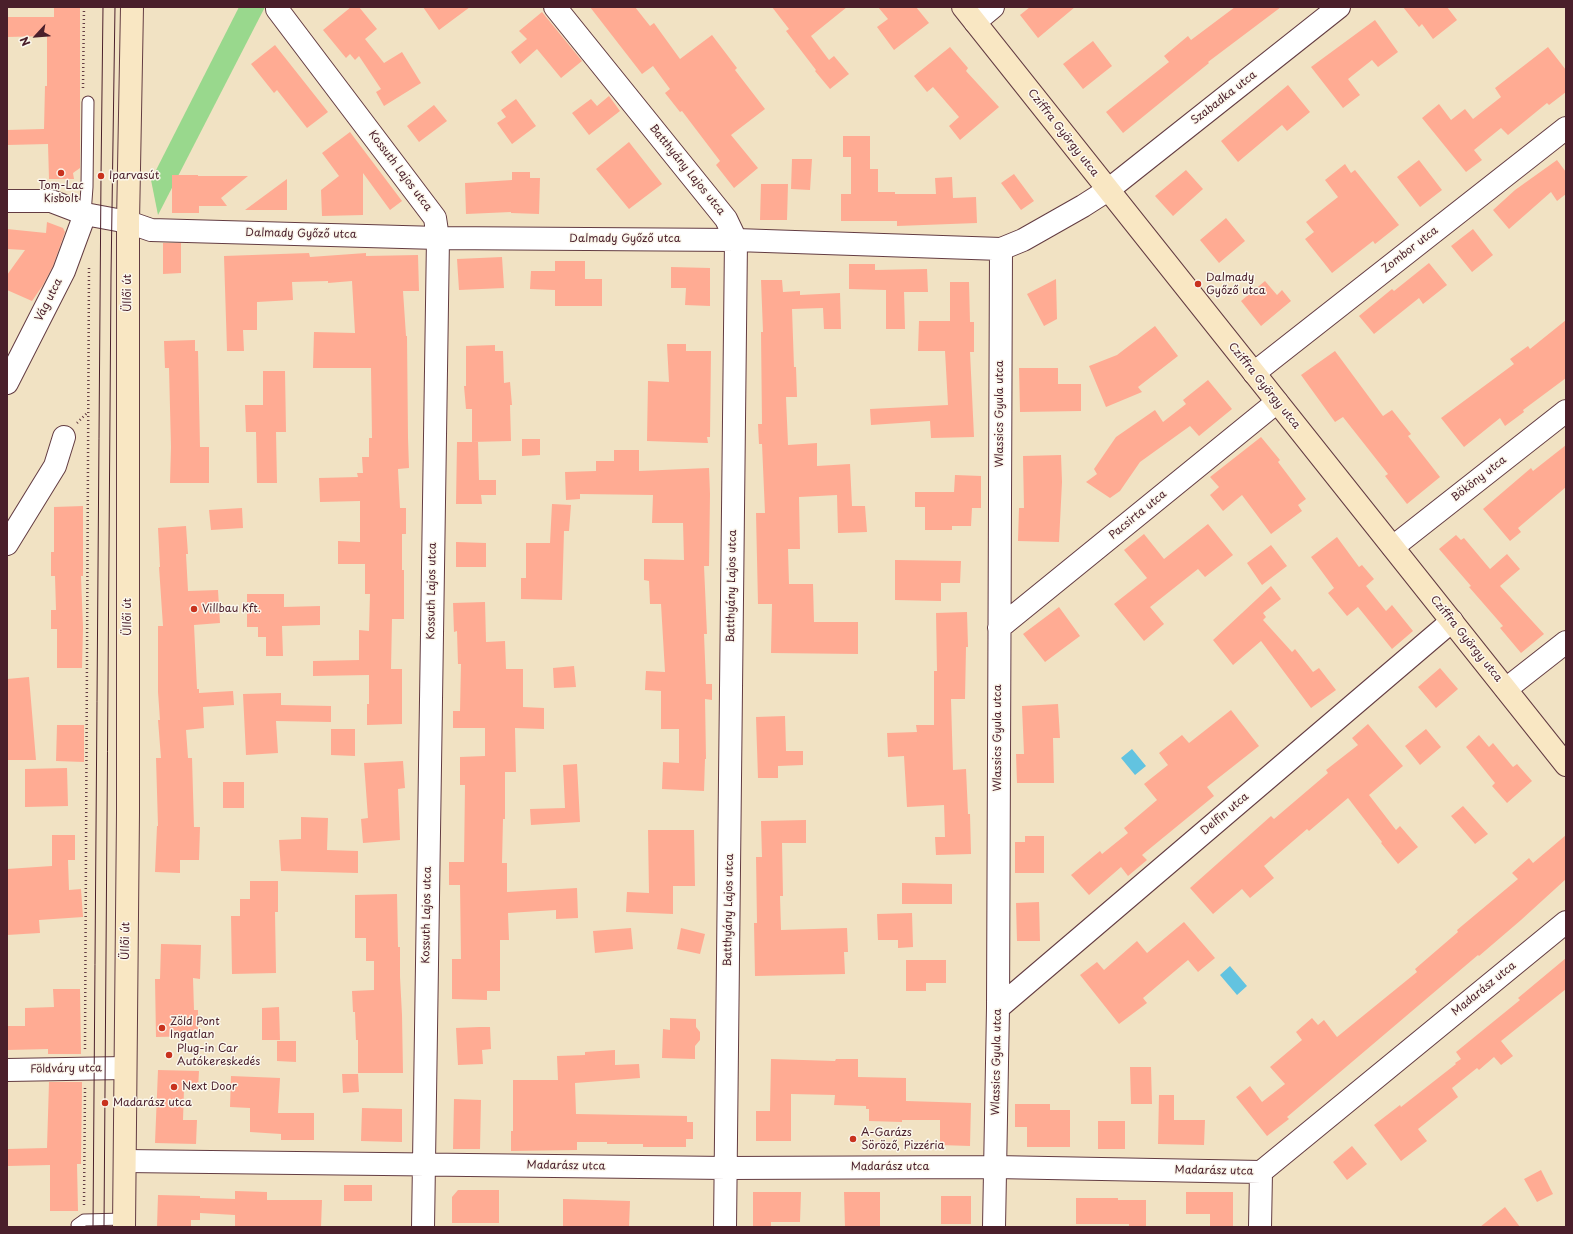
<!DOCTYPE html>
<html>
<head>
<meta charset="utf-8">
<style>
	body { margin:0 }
	#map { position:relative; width:1573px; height:1234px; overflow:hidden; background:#f1e2c3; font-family:"Playpen Sans",sans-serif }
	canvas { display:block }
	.frame { position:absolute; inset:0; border:8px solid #4a1f2b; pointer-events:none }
	.north { position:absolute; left:16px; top:16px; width:40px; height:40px; -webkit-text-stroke:3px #fbf7ec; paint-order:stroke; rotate:244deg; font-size:11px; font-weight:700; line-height:16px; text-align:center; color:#4a1f2b }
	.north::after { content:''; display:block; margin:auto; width:14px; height:18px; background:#4a1f2b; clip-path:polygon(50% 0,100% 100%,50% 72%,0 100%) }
</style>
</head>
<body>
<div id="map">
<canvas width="1573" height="1234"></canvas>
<div class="frame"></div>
<div class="north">N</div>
</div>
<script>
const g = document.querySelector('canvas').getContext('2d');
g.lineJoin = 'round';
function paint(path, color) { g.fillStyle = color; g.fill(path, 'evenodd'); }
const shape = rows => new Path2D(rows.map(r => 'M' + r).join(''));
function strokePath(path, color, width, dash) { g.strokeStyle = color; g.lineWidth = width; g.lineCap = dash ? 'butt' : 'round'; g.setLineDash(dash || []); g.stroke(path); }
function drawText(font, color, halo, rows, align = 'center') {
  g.font = font + ' "Playpen Sans",sans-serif'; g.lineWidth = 3; g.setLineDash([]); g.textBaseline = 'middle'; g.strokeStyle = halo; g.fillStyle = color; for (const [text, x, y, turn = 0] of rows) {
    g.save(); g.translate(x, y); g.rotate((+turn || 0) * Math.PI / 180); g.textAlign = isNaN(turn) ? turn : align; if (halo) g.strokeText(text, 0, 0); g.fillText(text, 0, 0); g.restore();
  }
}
paint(shape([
	[239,7,265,7,158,215,151,180]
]), '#99d88d');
paint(shape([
	[1132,749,1146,766,1135,775,1121,758],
	[1230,966,1247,986,1237,995,1220,975]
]), '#62c3e0');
paint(shape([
	[54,7,80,7,80,168,73,173,74,179,49,179,48,144,7,145,7,130,44,129,45,86,47,86,47,36,7,37,7,17,54,17],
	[351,7,359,7,377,29,365,39,384,63,402,52,421,83,384,106,376,92,381,89,359,56,355,60,350,54,346,58,323,30],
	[423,7,470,7,439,30],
	[590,7,635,7,650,26,654,23,680,59,712,35,737,68,735,70,765,109,731,135,758,168,734,188,716,165,720,161,682,111,680,112,665,93,670,89,653,66,642,74],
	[772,7,847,7,811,36,829,60,834,56,849,74,830,89,815,71,816,70,786,31,789,29],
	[878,7,916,7,929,23,894,50,877,27,888,19],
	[1030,7,1075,7,1038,38,1020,15],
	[1235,7,1281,7,1208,62,1209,63,1123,133,1106,112,1169,62,1164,56,1188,36,1191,40],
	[1403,7,1447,7,1457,20,1433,39,1422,24,1419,27],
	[542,12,582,61,561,78,537,49,520,64,511,52,527,39,519,31],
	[1375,20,1398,52,1378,67,1372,60,1348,79,1360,95,1343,108,1311,67],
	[1093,41,1112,66,1083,89,1063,64],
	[275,45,328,112,307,128,277,90,274,93,251,64],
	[950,47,968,68,966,71,999,107,960,140,949,126,959,117,933,87,927,92,914,76],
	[1548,47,1566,70,1566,92,1549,105,1547,103,1508,135,1501,128,1474,150,1482,160,1466,172,1422,118,1439,104,1451,120,1465,109,1473,119,1501,97,1495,88],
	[1288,85,1310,112,1287,131,1282,125,1238,162,1221,141],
	[609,96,620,111,589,135,572,113,591,99,597,106],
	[516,99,536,126,512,144,497,123,506,117,501,110],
	[434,105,447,121,419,142,407,126],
	[350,132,402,201,390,210,363,173,363,215,322,216,321,190,339,176,322,153],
	[843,136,870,136,870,169,878,169,878,192,895,192,895,194,936,194,935,178,952,177,953,198,976,197,977,223,897,226,897,221,841,221,841,194,851,194,851,157,843,157],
	[629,142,662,184,629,209,596,169],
	[792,159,812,159,810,190,791,189],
	[1419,160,1442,190,1420,207,1397,177],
	[1557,160,1566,172,1566,194,1557,201,1551,192,1509,229,1493,210,1515,190],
	[1345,164,1351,173,1355,170,1399,225,1375,244,1373,241,1332,273,1305,239,1314,232,1306,222,1338,197,1325,180],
	[1186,170,1203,189,1173,216,1155,196],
	[512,172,530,172,530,178,540,178,539,214,511,213,511,212,466,214,465,183,512,180],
	[1014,174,1034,201,1021,210,1001,183],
	[172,175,198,175,198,176,248,176,221,198,227,206,199,206,199,213,172,213],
	[287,179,287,210,245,210],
	[761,184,788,184,787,220,760,220],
	[1226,218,1245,241,1219,263,1200,240],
	[47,222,63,228,65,232,53,266,43,285,32,301,7,290,7,275,25,250,7,249,7,229,46,233],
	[1473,229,1493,255,1472,272,1451,246],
	[163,243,181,243,181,273,163,274],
	[309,253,310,257,366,253,366,256,418,255,419,291,403,291,406,336,407,336,408,438,409,468,398,469,400,508,406,508,406,534,402,534,402,570,404,570,404,619,392,619,391,669,402,669,402,724,367,725,367,704,369,704,369,675,313,676,313,661,359,660,359,630,369,631,370,594,365,594,365,564,338,564,338,541,360,542,360,501,320,502,319,478,358,477,357,473,363,473,362,457,369,457,369,438,372,438,371,368,313,368,314,332,355,333,352,281,328,283,328,281,292,282,293,300,257,302,257,330,243,330,244,351,227,351,224,256],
	[502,257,504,288,459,290,457,259],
	[555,261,585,261,585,279,602,279,602,306,555,306,555,290,530,289,531,271,555,271],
	[1429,263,1447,285,1423,304,1419,298,1374,334,1359,316,1392,289,1394,291],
	[849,264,875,264,875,270,927,269,928,292,904,292,905,329,886,329,886,290,849,289],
	[671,267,710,268,710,306,685,305,686,288,671,288],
	[1056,279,1057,319,1044,326,1027,294],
	[761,280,782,280,783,292,800,291,800,295,840,293,841,329,824,329,823,308,792,309,794,367,796,367,797,397,786,397,788,445,817,443,817,466,850,464,852,506,865,506,867,532,838,533,837,495,799,497,800,549,788,549,789,584,813,584,814,622,858,622,858,654,771,653,772,604,758,604,756,513,765,513,762,444,759,444,758,424,762,424,761,332,763,332],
	[1265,281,1277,295,1282,290,1291,301,1261,326,1241,301],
	[950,282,969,282,970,322,974,322,974,352,970,352,974,437,931,438,930,421,871,425,870,409,948,405,945,351,918,351,919,321,950,321],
	[1566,320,1566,378,1523,410,1524,412,1505,426,1500,418,1464,447,1441,418,1514,364,1510,359,1528,346,1530,349],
	[1155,326,1178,356,1138,387,1142,392,1106,407,1089,366,1117,355],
	[195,340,195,351,198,351,200,447,209,447,209,483,170,483,171,447,169,368,165,368,164,341],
	[667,344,686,344,686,351,711,351,710,437,707,437,708,443,647,441,648,381,669,382],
	[495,345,495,351,503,351,504,383,510,382,512,405,510,405,511,441,472,442,472,409,466,409,464,386,466,386,466,346],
	[1335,351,1383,416,1392,410,1411,434,1408,436,1440,477,1407,504,1385,476,1388,474,1343,417,1335,422,1301,375],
	[1019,368,1058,368,1058,384,1081,384,1081,411,1020,412],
	[263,371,285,371,286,432,276,432,277,483,257,483,256,432,246,432,245,405,263,405],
	[1208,380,1232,409,1199,436,1190,426,1140,462,1120,491,1110,498,1086,482,1097,474,1094,469,1116,437,1155,410,1163,422,1186,404,1183,400],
	[1261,437,1280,460,1278,462,1306,499,1298,505,1302,511,1271,534,1242,495,1223,511,1210,495,1219,487,1210,477],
	[522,439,540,439,540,455,522,456],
	[457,442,478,442,479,480,496,480,496,495,481,495,482,504,456,504],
	[1566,445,1566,487,1518,528,1521,532,1510,541,1483,509,1531,468,1533,471],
	[614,450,639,450,639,471,709,468,710,494,709,566,704,566,707,634,704,634,706,684,712,684,712,700,705,699,706,759,705,759,704,791,662,789,663,762,679,763,679,729,661,729,661,691,645,690,646,671,665,672,661,604,650,604,649,581,644,580,644,559,684,560,683,523,652,523,653,495,580,494,580,499,566,500,565,472,596,471,596,461,614,461],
	[1061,455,1062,482,1059,542,1018,541,1019,508,1024,508,1023,456],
	[955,475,981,476,981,508,972,508,971,526,952,526,952,530,925,530,925,507,915,507,915,492,954,492],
	[552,504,571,505,569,531,564,531,562,600,521,599,521,578,526,578,526,543,550,543],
	[83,506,83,576,81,576,83,628,82,668,57,668,57,629,51,629,51,610,56,610,55,576,51,576,51,552,54,552,54,507],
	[242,508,243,528,211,530,209,510],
	[1208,524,1233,555,1205,577,1198,569,1150,607,1164,624,1144,641,1114,604,1147,578,1124,550,1144,534,1164,559],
	[186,526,188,554,186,554,188,591,218,590,220,623,194,625,197,689,199,689,199,693,233,691,234,705,203,707,204,728,186,730,188,758,192,758,194,827,200,827,199,860,180,860,180,873,155,872,157,826,158,826,156,758,161,758,158,720,160,720,158,692,158,626,163,626,159,567,160,567,158,528],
	[1456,535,1461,540,1464,538,1490,569,1507,554,1520,569,1500,586,1544,634,1521,653,1500,628,1503,626,1469,587,1471,586,1439,549],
	[1337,537,1359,567,1362,565,1374,579,1366,586,1386,611,1392,605,1413,631,1392,649,1358,607,1347,616,1328,593,1334,588,1311,557],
	[456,542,486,543,486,567,456,567],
	[1271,545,1287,566,1262,585,1247,563],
	[895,560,961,561,960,583,941,583,941,601,895,600],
	[1271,586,1281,599,1263,613,1266,617,1263,620,1292,652,1295,649,1313,672,1319,668,1336,690,1311,708,1261,641,1233,665,1213,640],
	[247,594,284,594,284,607,320,606,320,625,282,626,283,656,266,656,266,637,258,637,258,627,247,627],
	[485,602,486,642,505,641,506,669,523,669,523,707,544,708,544,729,515,728,516,772,505,772,505,819,503,819,502,863,507,863,507,892,577,888,578,918,556,919,556,910,508,913,509,940,500,940,500,991,487,991,487,1000,452,999,452,959,461,959,460,885,449,885,449,862,464,862,465,785,460,785,460,757,485,756,485,728,453,728,453,711,460,711,461,664,458,664,457,631,454,632,453,603],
	[1059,607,1080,636,1045,662,1023,634],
	[967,612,968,647,966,647,965,699,951,699,953,770,966,769,968,814,970,814,971,854,936,855,935,837,945,837,944,805,907,807,904,756,888,757,887,733,917,732,916,725,934,725,934,671,937,671,936,613],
	[574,666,576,687,554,688,553,668],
	[1440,668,1458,689,1436,708,1418,687],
	[29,677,36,760,7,760,7,679],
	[281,693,281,705,331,706,331,722,276,721,278,753,246,755,243,694],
	[1058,704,1060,738,1053,738,1054,783,1017,783,1016,754,1024,754,1022,706],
	[1231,710,1259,746,1207,787,1214,796,1142,855,1147,860,1128,876,1121,867,1089,895,1071,875,1100,851,1102,854,1128,833,1124,828,1157,800,1144,784,1168,765,1159,753,1182,735,1189,743],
	[785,716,786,751,803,751,803,765,778,766,778,778,758,778,756,717],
	[1368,724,1403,766,1369,795,1396,830,1400,826,1418,847,1398,864,1381,843,1382,842,1348,798,1309,831,1307,829,1264,866,1274,878,1250,898,1242,889,1213,914,1190,888,1271,816,1274,819,1328,773,1326,770,1358,745,1352,738],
	[57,725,84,725,84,762,56,761],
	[331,729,355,729,355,756,331,755],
	[1426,729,1441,747,1420,765,1405,746],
	[1479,735,1489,747,1493,743,1513,767,1517,764,1532,781,1507,803,1492,786,1495,783,1466,747],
	[403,761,405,788,398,789,400,840,363,843,361,819,368,818,364,763],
	[577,764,580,822,531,825,530,809,565,808,563,765],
	[67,768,68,806,25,807,25,769],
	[223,782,244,782,244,808,223,808],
	[1463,806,1488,834,1475,844,1451,816],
	[301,817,328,818,327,850,358,851,358,873,281,871,279,840,301,839],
	[806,820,806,843,782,843,783,896,780,896,781,930,847,928,848,952,844,952,845,974,755,976,754,923,757,923,756,857,762,857,761,821],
	[648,830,694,830,695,886,673,886,673,914,626,912,627,892,649,893],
	[52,835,75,835,75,860,68,860,69,890,81,889,83,917,39,920,40,933,7,935,7,869,52,866],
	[1566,835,1566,879,1521,920,1479,956,1478,955,1326,1084,1287,1117,1289,1119,1267,1136,1236,1097,1250,1086,1262,1102,1285,1084,1270,1067,1302,1040,1296,1032,1312,1018,1318,1025,1324,1020,1337,1037,1417,972,1415,969,1458,932,1457,930,1518,879,1512,873,1529,858,1533,863],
	[1025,836,1044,836,1044,873,1015,873,1015,842,1025,842],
	[250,881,278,881,278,912,275,912,276,973,232,974,231,916,240,916,240,899,250,899],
	[902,883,952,884,952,904,902,904],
	[397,894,398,947,400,947,400,977,402,1015,403,1073,358,1073,358,1040,356,1040,355,1012,353,1012,352,991,374,990,374,961,366,961,366,938,355,938,355,895],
	[1039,902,1040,941,1017,941,1016,903],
	[912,913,913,947,898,948,898,940,878,940,877,914],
	[1184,922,1215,958,1198,972,1188,960,1143,998,1147,1003,1119,1024,1080,975,1097,962,1104,970,1137,941,1147,953],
	[631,928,633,949,595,953,593,931],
	[681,928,705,934,700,954,677,949],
	[161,944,201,945,200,979,193,978,194,1010,198,1010,198,1036,156,1037,155,979,160,979],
	[1566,958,1566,989,1501,1041,1513,1056,1501,1065,1494,1057,1479,1070,1477,1068,1452,1088,1458,1097,1418,1129,1427,1141,1401,1161,1374,1125,1400,1105,1401,1107,1456,1064,1455,1063,1461,1059,1456,1052,1520,1000,1518,998],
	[906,960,946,960,946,983,926,983,926,991,906,991],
	[53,989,80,989,81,1054,48,1054,48,1049,7,1050,7,1026,25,1026,25,1008,54,1007],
	[279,1007,280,1040,262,1040,262,1008],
	[670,1018,696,1019,696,1027,700,1032,700,1040,695,1046,695,1059,662,1058,663,1029,670,1030],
	[479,1027,490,1027,491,1049,482,1050,483,1064,458,1065,456,1028],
	[277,1041,296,1041,296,1062,277,1061],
	[615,1050,615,1065,639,1064,640,1078,575,1083,576,1114,687,1116,687,1122,693,1122,693,1139,686,1139,686,1147,643,1147,643,1144,607,1144,607,1142,577,1142,577,1150,511,1151,511,1131,513,1131,513,1080,558,1080,557,1056,585,1055,585,1052],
	[771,1059,835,1061,836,1059,858,1059,858,1077,906,1078,906,1101,971,1103,970,1146,940,1145,940,1120,902,1120,902,1122,869,1121,869,1109,866,1109,866,1106,834,1105,835,1095,791,1094,791,1141,756,1141,756,1111,770,1111],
	[1130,1067,1151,1067,1152,1104,1131,1104],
	[158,1070,199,1071,198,1089,184,1089,183,1120,197,1120,196,1144,155,1143],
	[342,1074,358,1074,359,1092,343,1093],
	[231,1076,280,1078,278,1113,314,1113,314,1140,281,1140,281,1134,250,1132,250,1108,230,1107],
	[49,1082,82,1082,81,1164,77,1164,78,1211,50,1211,50,1165,8,1166,8,1149,47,1148],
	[1159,1095,1174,1095,1174,1120,1205,1120,1204,1145,1158,1144],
	[454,1099,481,1100,480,1149,453,1149],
	[1015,1104,1050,1104,1050,1110,1070,1110,1070,1147,1027,1147,1027,1127,1015,1127],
	[362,1108,402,1109,402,1142,361,1141],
	[1098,1121,1125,1121,1125,1149,1098,1149],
	[1352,1146,1367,1164,1347,1180,1333,1162],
	[1541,1170,1553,1194,1537,1202,1524,1179],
	[344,1185,372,1185,372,1201,344,1201],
	[458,1190,499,1190,499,1223,452,1223,452,1197],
	[235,1191,267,1192,267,1200,322,1200,321,1227,235,1226,235,1215,200,1213,200,1220,191,1220,191,1227,157,1227,158,1195,200,1196,200,1198,235,1199],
	[753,1192,801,1192,800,1222,771,1222,771,1227,753,1227],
	[844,1192,880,1192,880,1227,845,1227],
	[1186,1192,1233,1192,1233,1227,1210,1227,1210,1214,1186,1214],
	[941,1196,971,1196,971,1224,941,1224],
	[1076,1198,1118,1198,1118,1200,1146,1200,1146,1227,1129,1227,1129,1224,1076,1224],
	[563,1199,630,1201,629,1227,563,1227],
	[1505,1207,1520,1227,1480,1227]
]), '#ffab93');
const lane = shape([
	[85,214,87,187,88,102],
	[77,1225,84,1220,124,1219]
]);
const street = shape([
	[555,7,726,219,736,240,725,1227],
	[277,9,435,218,438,238,423,1227],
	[975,22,993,7],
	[7,201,51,201,85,214,128,222,151,230,438,238,736,240,1001,249,1023,240,1083,206,1108,190,1339,7],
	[1254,373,1566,128],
	[7,383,64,271,85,214],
	[7,544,55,466,64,437],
	[1393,547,1566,411],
	[999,628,1277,402],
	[1506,689,1566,642],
	[998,1008,1452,621],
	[7,1070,125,1068],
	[125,1161,726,1168,995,1167,1261,1172,1566,922],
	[994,1227,998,1008,1001,249],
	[1260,1227,1261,1172]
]);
const secondary = shape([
	[963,7,1566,765],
	[124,1227,128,812,128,222,132,7]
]);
strokePath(lane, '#633c42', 13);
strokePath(street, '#633c42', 24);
strokePath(secondary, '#633c42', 24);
strokePath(shape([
	[83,88,84,7],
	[77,423,88,412],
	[85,1049,89,266],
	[84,1205,85,1088]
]), '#633c42', 2.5, [1, 3]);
strokePath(lane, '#fff', 11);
strokePath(street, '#fff', 22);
strokePath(secondary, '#f9e7c3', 22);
strokePath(shape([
	[93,1227,101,176,103,7],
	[104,1227,111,276,115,7]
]), '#4a1f2b', 1);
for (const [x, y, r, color] of [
	[61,173,4,"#c8321e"],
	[101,176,4,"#c8321e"],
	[1198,284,4,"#c8321e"],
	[194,609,4,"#c8321e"],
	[162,1028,4,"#c8321e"],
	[169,1055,4,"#c8321e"],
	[174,1087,4,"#c8321e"],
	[105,1103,4,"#c8321e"],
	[853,1139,4,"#c8321e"]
]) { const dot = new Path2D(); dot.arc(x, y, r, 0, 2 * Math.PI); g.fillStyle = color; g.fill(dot); strokePath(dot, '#fbf7ec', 1.5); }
drawText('11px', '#4a1f2b', '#fbf7ec', [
	["Szabadka utca",1224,98,-38],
	["Cziffra György utca",1063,133,52],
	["Batthyány Lajos utca",687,170,51],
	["Kossuth Lajos utca",400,171,53],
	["Dalmady Győző utca",301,234,1],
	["Dalmady Győző utca",625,239],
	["Zombor utca",1410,250,-38],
	["Üllői út",128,293,-90],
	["Vág utca",49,300,-63],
	["Cziffra György utca",1264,386,51],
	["Wlassics Gyula utca",1000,414,-90],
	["Bököny utca",1479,479,-38],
	["Pacsirta utca",1138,515,-39],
	["Batthyány Lajos utca",732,586,-89],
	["Kossuth Lajos utca",432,591,-89],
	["Üllői út",128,617,-90],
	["Cziffra György utca",1466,639,51],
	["Wlassics Gyula utca",998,738,-90],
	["Delfin utca",1225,814,-40],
	["Batthyány Lajos utca",729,910,-89],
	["Kossuth Lajos utca",427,915,-89],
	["Üllői út",126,941,-89],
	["Madarász utca",1484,989,-39],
	["Wlassics Gyula utca",997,1062,-89],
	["Földváry utca",66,1069,-1],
	["Madarász utca",566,1166,1],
	["Madarász utca",890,1167],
	["Madarász utca",1214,1171,1]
]);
drawText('11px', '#4a1f2b', '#fbf7ec', [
	["Iparvasút",109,176],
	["Tom-Lac",61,186,"center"],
	["Kisbolt",61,199,"center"],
	["Dalmady",1206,278],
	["Győző utca",1206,291],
	["Villbau Kft.",202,609],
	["Zöld Pont",170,1022],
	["Ingatlan",170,1035],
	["Plug-in Car",177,1049],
	["Autókereskedés",177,1062],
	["Next Door",182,1087],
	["Madarász utca",113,1103],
	["A-Garázs",861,1133],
	["Söröző, Pizzéria",861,1146]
], 'left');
</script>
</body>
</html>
